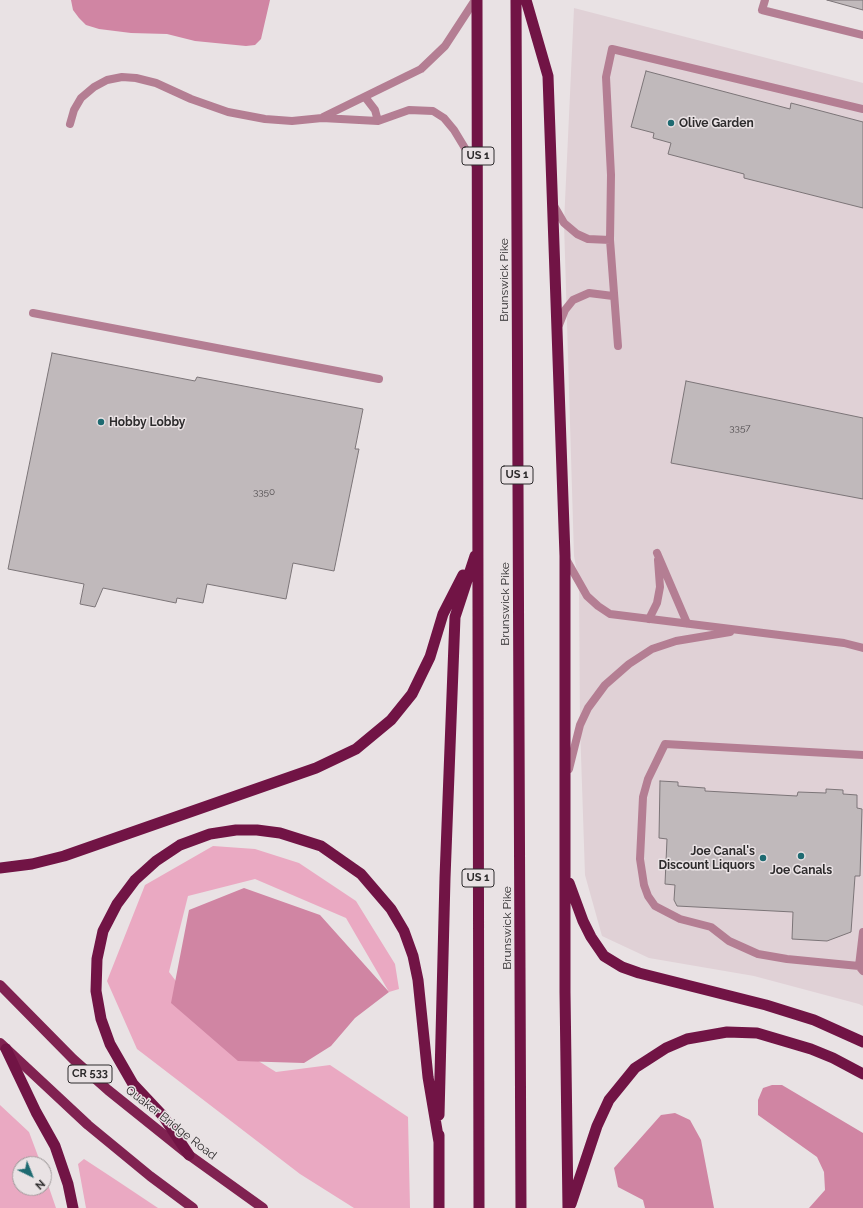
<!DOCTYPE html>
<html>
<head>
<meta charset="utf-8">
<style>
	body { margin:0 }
	#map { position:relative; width:863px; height:1208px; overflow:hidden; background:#e9e2e4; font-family:Raleway,sans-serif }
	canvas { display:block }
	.north { position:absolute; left:12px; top:1156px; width:40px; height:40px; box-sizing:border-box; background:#e9e2e4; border:1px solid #9e999a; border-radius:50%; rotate:137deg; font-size:11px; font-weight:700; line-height:16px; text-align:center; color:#2d2b2c }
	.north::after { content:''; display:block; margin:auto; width:14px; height:18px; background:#1e6a71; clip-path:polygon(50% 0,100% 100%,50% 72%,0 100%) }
</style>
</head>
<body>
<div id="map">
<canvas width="863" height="1208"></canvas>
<div class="north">N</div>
</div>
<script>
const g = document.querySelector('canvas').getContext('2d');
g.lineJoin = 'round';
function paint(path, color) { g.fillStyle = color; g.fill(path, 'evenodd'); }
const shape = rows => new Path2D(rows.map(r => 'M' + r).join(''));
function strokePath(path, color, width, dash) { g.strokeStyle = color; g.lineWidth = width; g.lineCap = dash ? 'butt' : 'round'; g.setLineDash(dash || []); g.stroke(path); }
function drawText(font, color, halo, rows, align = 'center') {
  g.font = font + ' Raleway,sans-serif'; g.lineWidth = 3; g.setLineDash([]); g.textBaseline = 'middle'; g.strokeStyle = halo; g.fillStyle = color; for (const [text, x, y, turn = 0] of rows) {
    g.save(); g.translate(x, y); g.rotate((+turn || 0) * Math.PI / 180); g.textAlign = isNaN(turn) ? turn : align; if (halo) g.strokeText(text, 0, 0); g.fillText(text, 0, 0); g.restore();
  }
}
paint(shape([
	[574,8,863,83,863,1006,859,1004,754,976,649,958,602,936,585,875,580,725,579,583,574,556,564,223]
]), '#e0d1d6');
paint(shape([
	[213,846,255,849,299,863,356,901,395,964,399,989,389,992,346,918,255,879,188,896,169,972,217,1035,276,1072,330,1065,408,1117,410,1208,354,1208,300,1174,137,1049,107,981,145,885],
	[0,1105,29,1132,41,1164,20,1164,20,1188,44,1188,44,1173,56,1208,0,1208],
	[84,1159,116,1180,158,1208,86,1208,78,1164]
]), '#eaa9c2');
paint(shape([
	[71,0,270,0,261,39,255,45,246,46,195,41,167,34,131,33,99,29,86,25,79,18,73,10],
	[244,888,320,915,389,992,355,1018,331,1046,304,1063,238,1061,171,1003,189,910],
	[772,1085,782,1085,863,1133,863,1208,809,1208,825,1190,824,1172,817,1157,758,1115,758,1100,763,1088],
	[675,1113,690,1120,701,1140,714,1208,645,1208,643,1200,618,1187,614,1168,661,1115]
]), '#d085a3');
const building = shape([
	[827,0,863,0,863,10,827,0],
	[646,71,790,109,791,103,863,122,863,208,744,178,744,174,668,154,671,143,653,138,654,133,631,127,646,71],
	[52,353,195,381,197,377,363,409,355,449,359,449,334,571,293,563,286,599,207,584,203,603,177,598,176,603,103,588,95,607,80,604,84,584,8,569,52,353],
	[686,381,863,418,863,499,671,463,686,381],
	[660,781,678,782,678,786,705,788,705,791,797,796,798,792,826,793,826,789,843,790,843,794,857,795,857,808,862,809,860,876,855,876,851,932,827,941,792,939,793,912,677,906,674,900,675,885,665,884,667,839,659,838,660,781]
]);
paint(building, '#c0b9bb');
strokePath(building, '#7c7578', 1);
strokePath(shape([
	[765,0,762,10,863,35],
	[365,97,375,110,378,121],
	[323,117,421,69,445,46,475,0],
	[70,124,74,110,81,98,94,87,107,80,122,77,136,78,156,83,191,99,228,112,265,119,292,121,322,118,378,121,409,110,433,111,444,118,454,130,477,168],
	[553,204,564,223,577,234,588,239,610,240],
	[33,313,379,379],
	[559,325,565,310,573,300,589,293,613,296],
	[618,346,610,240,611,175,606,77,612,49,863,109],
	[657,553,687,623],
	[649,619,657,603,660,587,658,560],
	[863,755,665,744,648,779,643,797,640,859,644,885,648,896,655,906,680,919,711,927,729,941,758,954,787,959,859,966,863,971],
	[859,966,863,932]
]), '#b47e93', 8);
strokePath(shape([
	[566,559,587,596,598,606,610,614,844,643,863,648],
	[569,769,580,725,588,708,605,685,629,664,652,649,676,641,730,632]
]), '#b47e93', 8);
strokePath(shape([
	[0,985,73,1059,108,1090,189,1155,263,1208],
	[0,1043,88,1125,150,1176,193,1208]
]), '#802251', 10);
strokePath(shape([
	[477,0,479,1208],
	[516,0,521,1208],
	[526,0,548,76,565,556,565,992,568,1208],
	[0,868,32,864,64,856,316,768,356,749,391,720,412,694,430,657,443,614,463,575],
	[569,883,583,921,591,937,604,956,622,967,639,973,766,1005,814,1020,863,1042],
	[6,1049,36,1112,55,1146,68,1184,73,1208],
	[439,1115,445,878,455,617,475,556],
	[439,1135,439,1208],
	[189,1155,163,1116,133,1084,110,1044,101,1019,96,991,97,959,103,931,117,904,135,880,156,861,180,845,210,834,236,830,257,830,280,833,321,846,361,874,391,909,404,931,413,956,418,980,428,1077,439,1142],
	[571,1204,597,1126,609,1100,635,1068,666,1048,687,1039,727,1032,757,1033,811,1049,833,1058,863,1074]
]), '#711445', 11);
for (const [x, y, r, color] of [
	[671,123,4,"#1e6a71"],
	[101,422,4,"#1e6a71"],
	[801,856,4,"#1e6a71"],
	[763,858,4,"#1e6a71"]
]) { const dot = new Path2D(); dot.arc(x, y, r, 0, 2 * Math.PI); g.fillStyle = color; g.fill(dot); strokePath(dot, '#e9e2e4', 1.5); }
drawText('10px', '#524e50', null, [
	["3357",740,428],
	["3350",264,492]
]);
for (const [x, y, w] of [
	[478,156,32],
	[517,475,32],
	[478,878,32],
	[90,1074,44]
]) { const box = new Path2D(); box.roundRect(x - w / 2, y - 9, w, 18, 3); g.fillStyle = '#e9e2e4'; g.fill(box); strokePath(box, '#2d2b2c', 1); }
drawText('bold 11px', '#2d2b2c', null, [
	["US 1",478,156],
	["US 1",517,475],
	["US 1",478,878],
	["CR 533",90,1074]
]);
drawText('bold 12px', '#2d2b2c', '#e9e2e4', [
	["Olive Garden",679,123],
	["Hobby Lobby",109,422],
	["Joe Canal's",755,851,"right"],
	["Discount Liquors",755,865,"right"],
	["Joe Canals",801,870,"center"]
], 'left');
drawText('12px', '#2d2b2c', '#e9e2e4', [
	["Brunswick Pike",504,280,-90],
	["Brunswick Pike",505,604,-90],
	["Brunswick Pike",507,928,-90],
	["Quaker Bridge Road",171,1123,38]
]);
</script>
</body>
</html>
